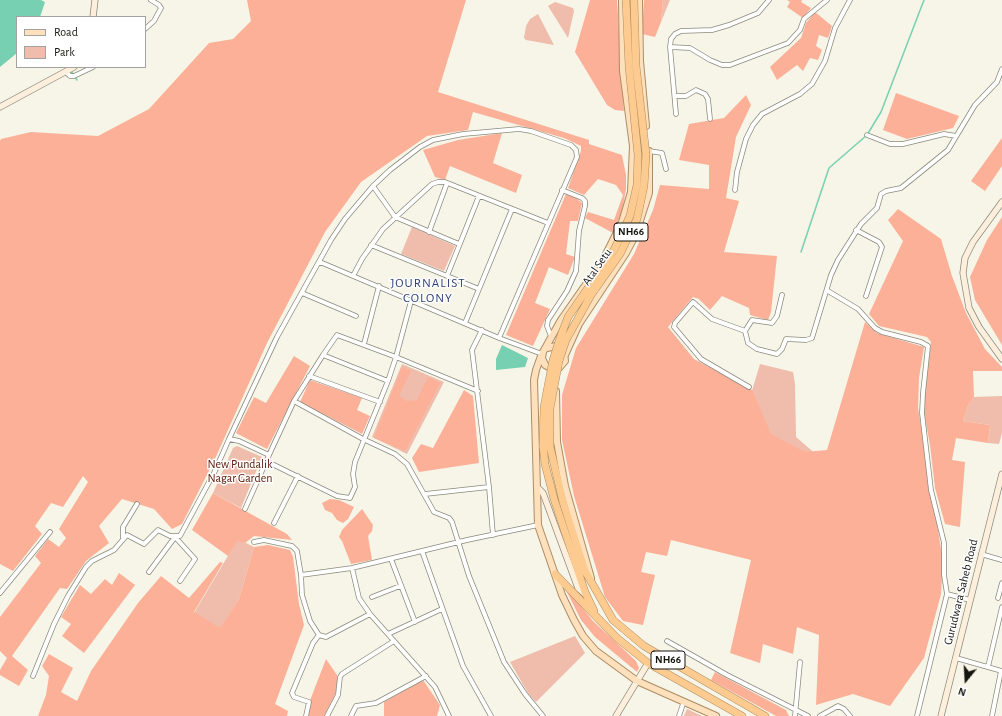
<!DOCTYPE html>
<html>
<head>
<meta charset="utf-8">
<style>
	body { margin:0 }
	#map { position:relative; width:1002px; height:716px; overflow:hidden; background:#f6f5e7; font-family:"Alegreya Sans",sans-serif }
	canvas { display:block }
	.legend { position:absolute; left:16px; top:16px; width:130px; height:52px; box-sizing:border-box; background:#fff; border:1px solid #a2a2a0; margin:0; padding:5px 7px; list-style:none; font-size:12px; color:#161611 }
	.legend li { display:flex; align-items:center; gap:8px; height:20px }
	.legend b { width:20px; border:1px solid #a2a2a0 }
	.north { position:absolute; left:946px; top:660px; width:40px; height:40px; -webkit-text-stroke:3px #fff; paint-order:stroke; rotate:198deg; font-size:11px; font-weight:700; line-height:16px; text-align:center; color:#161611 }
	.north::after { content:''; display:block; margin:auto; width:14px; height:18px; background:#161611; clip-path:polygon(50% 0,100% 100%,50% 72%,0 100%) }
</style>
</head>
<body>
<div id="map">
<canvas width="1002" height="716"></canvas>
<ul class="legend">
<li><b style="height:5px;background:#fee0bc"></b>Road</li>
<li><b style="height:11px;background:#f0bcab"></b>Park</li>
</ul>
<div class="north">N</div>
</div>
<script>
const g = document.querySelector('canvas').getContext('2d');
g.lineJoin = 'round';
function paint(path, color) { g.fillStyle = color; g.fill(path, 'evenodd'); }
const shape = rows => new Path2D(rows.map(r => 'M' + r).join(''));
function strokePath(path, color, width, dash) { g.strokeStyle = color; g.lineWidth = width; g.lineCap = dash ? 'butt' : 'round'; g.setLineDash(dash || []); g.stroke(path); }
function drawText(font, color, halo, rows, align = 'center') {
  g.font = font + ' "Alegreya Sans",sans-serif'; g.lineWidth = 3; g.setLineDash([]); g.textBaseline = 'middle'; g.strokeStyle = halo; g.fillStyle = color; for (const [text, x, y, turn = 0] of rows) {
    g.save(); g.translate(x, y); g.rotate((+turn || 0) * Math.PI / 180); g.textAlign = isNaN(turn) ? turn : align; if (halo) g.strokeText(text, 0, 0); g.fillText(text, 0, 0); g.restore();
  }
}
paint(shape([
	[663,0,670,0,661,22],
	[555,2,573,8,574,11,568,38,548,6],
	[538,14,554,45,526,40,524,38,526,26,530,19],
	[412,227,455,246,444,271,401,254],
	[402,364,444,382,407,454,372,437],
	[760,364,793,372,795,384,796,437,818,456,753,445,751,394],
	[1002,396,1002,433,999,444,988,443,990,425,963,421,968,406,974,397],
	[237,446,262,457,241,508,213,493,233,448],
	[238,539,254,547,239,599,220,629,194,613],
	[575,636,585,653,536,702,528,693,510,662],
	[687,709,702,716,684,716]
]), '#f0bcab');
paint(shape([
	[247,0,466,0,438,92,589,140,589,144,622,155,626,175,626,189,622,211,613,233,585,218,588,212,614,220,623,195,616,185,598,179,584,195,568,188,581,151,581,146,564,138,473,112,468,130,427,136,361,182,325,232,267,343,214,461,182,524,172,529,154,509,122,499,99,526,109,543,86,561,67,589,60,588,12,656,28,670,19,686,0,675,0,670,7,658,0,651,0,617,41,563,35,556,48,539,59,547,66,538,59,529,88,482,83,476,63,507,51,503,35,526,42,534,13,571,0,564,0,141,1,139,31,132,98,136,149,109,209,43,233,39,251,21],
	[590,0,617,0,624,111,615,110,607,105,575,52],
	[644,0,663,0,661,22,655,37,642,34],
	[787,0,802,0,801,2,811,8,803,18,787,7,790,2],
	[815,12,832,26,828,38,819,35,816,46,822,50,818,60,810,58,803,71,797,65,777,80,770,67,801,38,806,23],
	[896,93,959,116,953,128,907,139,883,130],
	[746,95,751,105,736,137,726,198,739,201,724,252,777,256,771,312,768,320,750,315,749,308,722,296,710,310,699,299,693,297,668,327,694,359,752,390,771,434,805,452,827,450,865,322,877,333,924,347,919,378,918,408,943,561,941,594,924,658,890,706,853,694,816,705,819,635,797,627,793,654,763,644,760,663,730,653,751,560,671,540,667,556,646,552,641,572,655,575,643,625,623,621,605,597,574,496,562,440,562,395,576,348,634,254,653,210,660,185,709,189,709,165,679,160,689,124,724,118],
	[502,133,493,163,522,175,516,193,450,166,445,180,435,177,423,150,458,140],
	[1002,138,1002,166,985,191,971,181],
	[566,194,576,198,582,203,578,221,570,221,566,254,575,257,568,275,549,267,535,303,550,309,533,346,506,335],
	[898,209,941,239,952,276,966,313,985,349,1002,367,1002,371,973,371,974,397,968,406,963,421,990,425,988,443,956,438,952,460,965,462,960,527,945,524,935,488,930,445,924,413,925,390,931,342,927,337,879,326,869,314,903,241,888,220],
	[1002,217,1002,345,975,300,970,277,987,240],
	[294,356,310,366,267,449,236,433,254,397,266,403],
	[402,367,411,371,399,395,406,401,417,400,428,377,440,383,405,451,374,438],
	[310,380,362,398,357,410,370,416,362,434,300,402],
	[464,390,473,396,479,463,419,472,412,458,421,444,433,448],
	[213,493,287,534,292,540,254,536,245,543,238,540,228,556,192,530],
	[330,499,339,500,354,507,348,519,343,523,337,520,332,513,325,510,322,503],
	[362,509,373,525,372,531,368,536,372,560,351,564,342,541,339,537,342,530],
	[268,545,290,550,293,557,299,604,304,625,275,704,288,711,287,716,38,716,46,695,49,676,42,666,49,654,73,668,61,692,77,701,91,671,138,603,161,576,189,598,220,562,223,563,194,612,220,628,239,599,254,547],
	[119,573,135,585,84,653,62,636,71,624,61,617,80,585,91,594,105,579,112,585],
	[569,591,593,621,636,661,639,668,637,672,595,637,581,620,567,592],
	[326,659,337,675,338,687,334,697,324,716,304,716],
	[715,672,786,710,789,716,776,716,711,680],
	[423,680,440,705,437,716,384,716,384,702]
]), '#fcb098');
paint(shape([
	[0,0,41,0,45,2,40,17,17,17,17,53,0,67],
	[502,345,528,358,525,367,496,370,496,359]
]), '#78d0b2');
strokePath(shape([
	[71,71,77,80],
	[801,252,829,168,867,135,881,112,924,0]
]), '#78d0b2', 1.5);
const street = shape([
	[145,29,154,21,161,8,159,5,151,0],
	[670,47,690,48,710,60,722,65,730,65,788,43,800,30,804,19,827,0],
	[66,72,70,76,74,76,93,67],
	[675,96,686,96,696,90,705,94,708,99,710,119],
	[676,114,670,47,671,39,675,34,681,31,712,30,729,25,758,13,769,0],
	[867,135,890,144,903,144,944,134,956,136],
	[649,151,662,153,666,169],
	[373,186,395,217,459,244],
	[735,190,737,172,746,139,753,125,762,114,800,94,812,84,825,61,835,28,850,0],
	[856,230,879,242,882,247,866,296],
	[429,232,447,183],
	[371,245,479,289],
	[320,262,499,338,542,354],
	[353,276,362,259,383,229,432,184,438,182,445,182,548,223],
	[447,276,479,196],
	[828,291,858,309,875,328,882,332,921,342,928,346,923,393,922,413,931,490,944,543,944,575,947,594,970,600],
	[302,293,356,316],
	[411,301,396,357,478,391],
	[465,323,512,209],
	[482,330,472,350,489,487],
	[745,331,752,320,772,323,777,316,782,295],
	[551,336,547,326,548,320,567,291,576,271,579,231,585,206,585,201,582,198,562,190],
	[364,344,379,286],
	[309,376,380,402],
	[749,387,701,359,674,327,675,323,693,302,712,319,745,331,748,343,757,349,777,354,782,349,786,339,806,340,812,338,831,275,838,260,861,224,877,208,881,194,886,191,901,188,948,150,975,105,997,82,1002,69],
	[294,401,323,355,337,335,396,357,388,381,323,355],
	[229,439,277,337,331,240,345,219,373,186,390,170,420,147,433,140,463,134,519,129,531,131,571,145,576,150,577,157,499,338],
	[266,461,337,496,350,498,355,487,353,474,355,462,388,381],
	[425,494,489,487,493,535],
	[245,509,269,455],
	[274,523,298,476],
	[123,538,123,527,137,504],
	[254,542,264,540,292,546,297,551,301,575,352,568,467,540,538,525],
	[422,551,463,666,491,716],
	[981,554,1002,560],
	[391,559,415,622],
	[352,568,359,598,370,614,435,687,449,716],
	[149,572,175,537,195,559,180,581],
	[301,575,302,595,310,621,319,635,326,637,370,614],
	[0,593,50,532],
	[372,597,400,586],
	[998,598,1002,583],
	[388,634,442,609],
	[667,641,727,675,808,716],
	[956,658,1002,671],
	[988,667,1002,607],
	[33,676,54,624,68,596,86,567,92,561,114,550,127,535,144,544,158,530,170,536,180,536,215,471,229,439,239,441,269,455,294,401,363,439,395,454,407,464,434,512,449,518,452,522,469,576,504,662,525,694,543,716],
	[306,716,309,702,294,697,292,693,313,643,319,635],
	[327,716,338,695,340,677,342,674,394,641],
	[351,716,356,706,376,703,426,676],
	[679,716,684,701],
	[795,716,800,662],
	[820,716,838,706,844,709,850,716],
	[917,716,947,594],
	[992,716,1001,671]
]);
const secondary = shape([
	[93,17,95,0],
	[0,107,74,67],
	[1002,202,973,242,965,258,963,273,969,308,979,327,1002,359],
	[537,487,543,493,578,588,586,595],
	[616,716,648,663],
	[941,716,1002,474]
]);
const primary = shape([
	[639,0,640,61,646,126],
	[547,348,556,346,564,352,565,361,559,368,552,369,545,365,542,358,543,352,561,320,603,260,622,222,631,192,633,146,623,71,622,0],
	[565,355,579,324,626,253,635,236,649,193,649,151],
	[541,356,536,370,534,380,538,525,562,595,574,620,583,636,596,651,637,681,716,716],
	[556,391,557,442,565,486,591,578]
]);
const highway = shape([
	[543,446,545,464,554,499,585,592,594,611],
	[550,447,563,502,585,571,613,620,644,646,765,716],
	[555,574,617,638,648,663,742,716]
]);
strokePath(street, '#8b8a7d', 5.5);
strokePath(secondary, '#8b8a7d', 7);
strokePath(primary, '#ac8c63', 8);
strokePath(highway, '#ac8c63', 8);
strokePath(street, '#fff', 4);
strokePath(secondary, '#feefdd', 5.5);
strokePath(primary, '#fee0bc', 6);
strokePath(highway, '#fdcb8f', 7);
const highwayBridge = shape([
	[543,446,544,407,553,360,560,338,568,317,614,250,630,216,637,185,638,155,629,67,626,0],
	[550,447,550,408,559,361,566,340,591,295,620,254,637,219,644,186,646,154,636,66,634,0]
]);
strokePath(highwayBridge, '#ac8c63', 8, []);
strokePath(highwayBridge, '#fdcb8f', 7);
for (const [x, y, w] of [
	[631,232,34],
	[668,660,34]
]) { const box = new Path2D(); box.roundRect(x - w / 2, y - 9, w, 18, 3); g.fillStyle = '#fff'; g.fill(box); strokePath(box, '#161611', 1); }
drawText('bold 11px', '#161611', null, [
	["NH66",631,232],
	["NH66",668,660]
]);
drawText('12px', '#161611', '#fff', [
	["Atal Setu",597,267,-55],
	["Gurudwara Saheb Road",961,592,-76]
]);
drawText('12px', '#561400', '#fff', [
	["New Pundalik",240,464],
	["Nagar Garden",240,478]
]);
g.letterSpacing = '1px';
drawText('13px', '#30427b', '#fff', [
	["JOURNALIST",428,283],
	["COLONY",428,298]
]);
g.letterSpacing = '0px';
</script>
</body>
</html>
